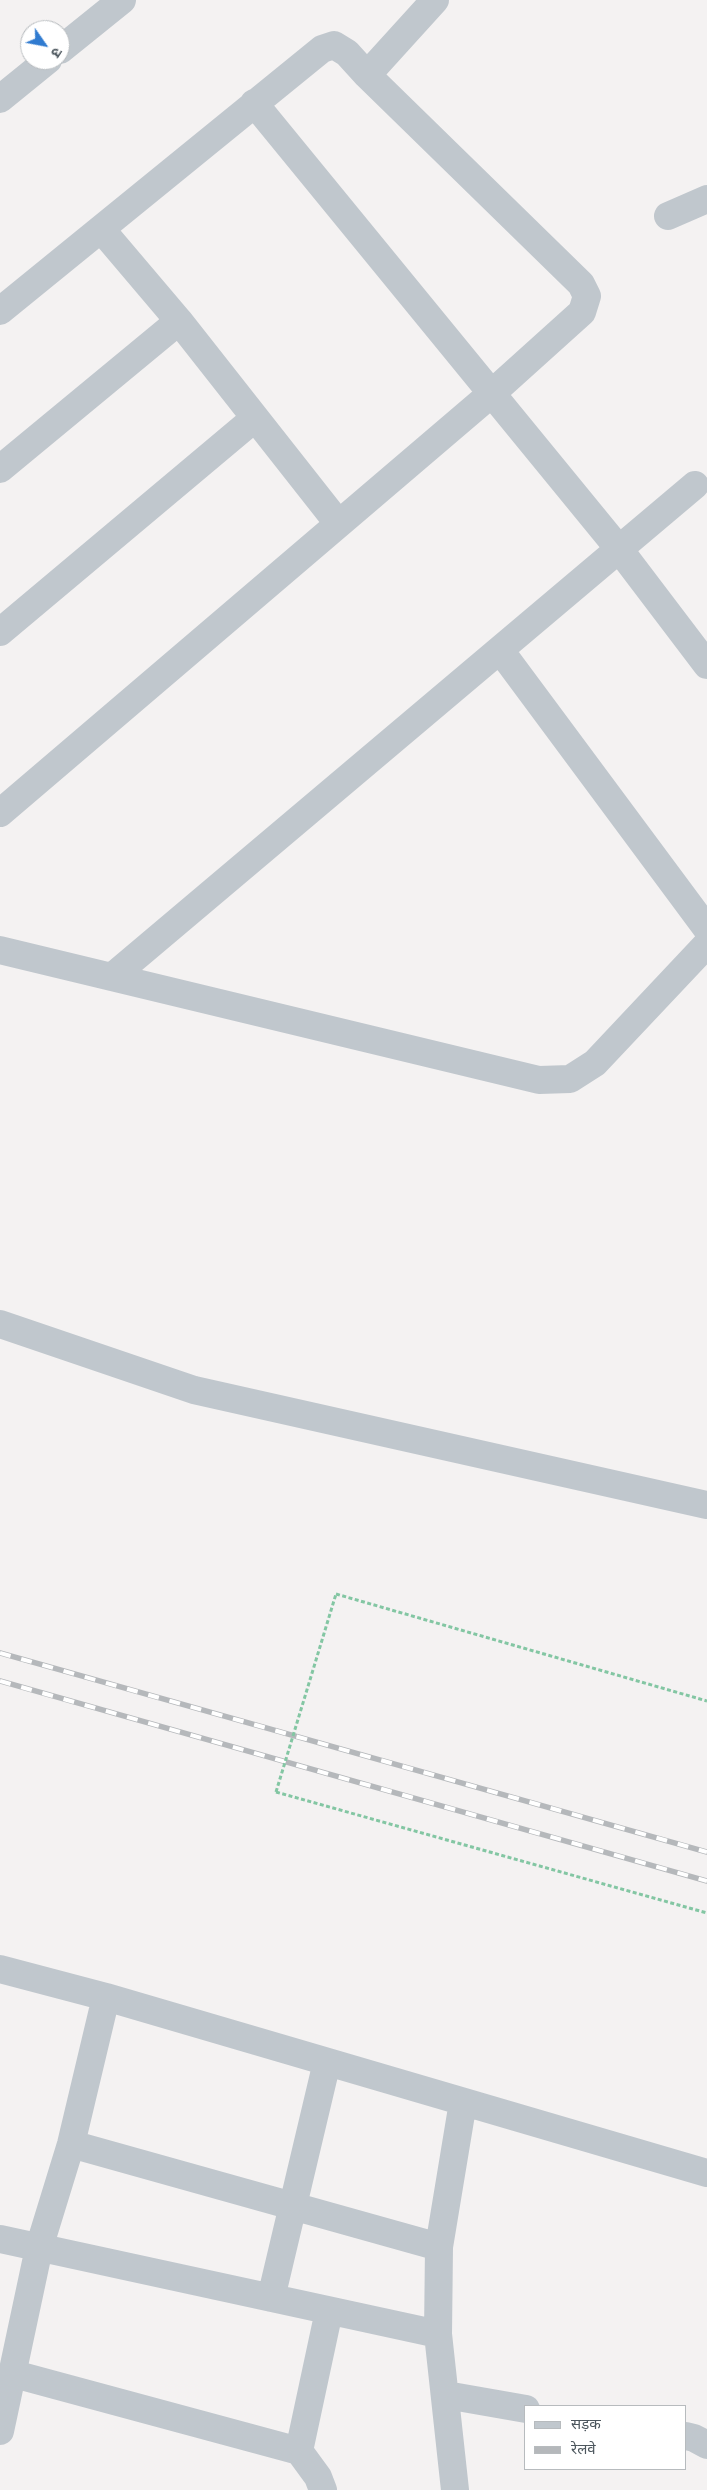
<!DOCTYPE html>
<html>
<head>
<meta charset="utf-8">
<style>
	body { margin:0 }
	#map { position:relative; width:707px; height:2490px; overflow:hidden; background:#f4f2f2; font-family:"PT Sans Narrow","Noto Sans Devanagari",sans-serif }
	canvas { display:block }
	.legend { position:absolute; left:524px; top:2405px; width:162px; height:65px; box-sizing:border-box; background:#fff; border:1px solid #b7bbbe; margin:0; padding:6px 9px; list-style:none; font-size:15px; color:#4c565d }
	.legend li { display:flex; align-items:center; gap:10px; height:25px }
	.legend b { width:25px; border:1px solid #b7bbbe }
	.north { position:absolute; left:20px; top:20px; width:50px; height:50px; box-sizing:border-box; background:#fff; border:1px solid #b7bbbe; border-radius:50%; rotate:123deg; font-size:14px; font-weight:700; line-height:20px; text-align:center; color:#4c565d }
	.north::after { content:''; display:block; margin:auto; width:18px; height:22px; background:#307bd0; clip-path:polygon(50% 0,100% 100%,50% 72%,0 100%) }
</style>
</head>
<body>
<div id="map">
<canvas width="707" height="2490"></canvas>
<ul class="legend">
<li><b style="height:6px;background:#c0c7cd"></b>सड़क</li>
<li><b style="height:6px;background:#b5b8bb"></b>रेलवे</li>
</ul>
<div class="north">उ</div>
</div>
<script>
const g = document.querySelector('canvas').getContext('2d');
g.lineJoin = 'round';
const shape = rows => new Path2D(rows.map(r => 'M' + r).join(''));
function strokePath(path, color, width, dash) { g.strokeStyle = color; g.lineWidth = width; g.lineCap = dash ? 'butt' : 'round'; g.setLineDash(dash || []); g.stroke(path); }
strokePath(shape([
	[336,1594,707,1701],
	[276,1792,707,1913]
]), '#83c6a3', 3, [4, 2.5]);
strokePath(shape([
	[60,50,122,0],
	[367,75,435,0],
	[0,99,48,60],
	[254,103,619,549,707,665],
	[668,216,707,199],
	[101,229,179,321,338,523],
	[0,311,322,49,334,45,347,53,367,75,581,284,587,296,582,312,491,394,0,813],
	[0,469,179,321],
	[0,632,255,418],
	[500,650,707,929],
	[0,950,539,1080,570,1079,595,1063,707,944],
	[112,977,695,485],
	[0,1324,194,1390,707,1505],
	[0,1969,106,1997,707,2173],
	[71,2144,439,2247],
	[0,2239,438,2334],
	[271,2298,327,2062],
	[14,2374,299,2451,318,2477,323,2490],
	[446,2395,526,2409],
	[0,2431,39,2248,71,2144,106,1997],
	[686,2436,694,2438,707,2445],
	[299,2451,329,2311],
	[455,2490,438,2334,439,2247,463,2102]
]), '#c0c7cd', 28);
const rail = shape([
	[0,1653,707,1852],
	[0,1681,707,1881]
]);
strokePath(rail, '#b5b8bb', 5.5);
strokePath(rail, '#fff', 4, [11]);
strokePath(shape([
	[276,1792,336,1594]
]), '#83c6a3', 3, [4, 2.5]);
</script>
</body>
</html>
